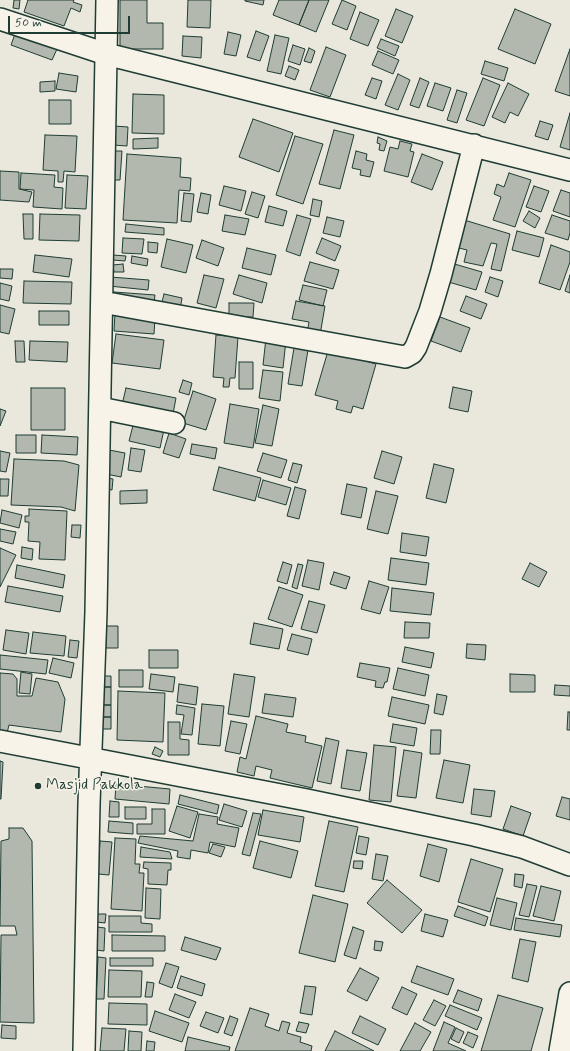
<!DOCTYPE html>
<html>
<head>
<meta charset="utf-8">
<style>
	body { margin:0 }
	#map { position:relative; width:570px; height:1051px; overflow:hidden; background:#eae8dd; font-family:Mynerve,sans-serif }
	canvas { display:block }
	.scale { position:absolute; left:8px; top:16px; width:122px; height:18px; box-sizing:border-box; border:2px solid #1f3d34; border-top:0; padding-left:5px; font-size:12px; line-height:14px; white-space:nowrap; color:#1f3d34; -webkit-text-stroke:3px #f7f3e8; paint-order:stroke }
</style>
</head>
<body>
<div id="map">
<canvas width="570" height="1051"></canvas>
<div class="scale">50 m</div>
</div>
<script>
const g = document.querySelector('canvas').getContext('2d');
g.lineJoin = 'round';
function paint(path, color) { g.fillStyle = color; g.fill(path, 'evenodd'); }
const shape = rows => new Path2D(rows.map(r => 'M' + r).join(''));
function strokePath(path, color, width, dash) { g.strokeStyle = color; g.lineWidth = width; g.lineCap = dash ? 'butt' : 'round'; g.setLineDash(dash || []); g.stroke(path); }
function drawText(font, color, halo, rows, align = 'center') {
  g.font = font + ' Mynerve,sans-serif'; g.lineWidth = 3; g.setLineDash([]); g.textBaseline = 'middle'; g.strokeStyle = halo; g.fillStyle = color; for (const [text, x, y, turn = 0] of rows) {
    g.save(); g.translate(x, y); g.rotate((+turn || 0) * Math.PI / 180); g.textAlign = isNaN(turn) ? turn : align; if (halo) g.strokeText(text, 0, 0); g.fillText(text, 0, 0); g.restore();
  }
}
const building = shape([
	[14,0,20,0,19,9,13,8,14,0],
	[28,0,74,0,73,2,82,5,80,12,71,8,64,26,24,12,28,0],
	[120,0,147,0,147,23,163,23,163,49,120,49,120,0],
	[188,0,211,0,210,28,187,27,188,0],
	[245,0,264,0,263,5,245,1,245,0],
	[279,0,309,0,299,25,273,15,279,0],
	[309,0,329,0,316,32,299,25,309,0],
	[342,0,356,6,347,30,332,24,342,0],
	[396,9,413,16,402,43,385,36,396,9],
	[515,9,551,24,535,64,498,49,515,9],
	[360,12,379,20,368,46,350,39,360,12],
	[256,31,269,36,260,61,247,57,256,31],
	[228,32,241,35,236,56,224,54,228,32],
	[15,34,57,49,52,60,11,45,15,34],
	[275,35,289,38,281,74,267,71,275,35],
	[183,36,202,37,201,58,182,56,183,36],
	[381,39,399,46,395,56,377,48,381,39],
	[293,45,305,49,300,65,288,61,293,45],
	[326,47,346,55,330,97,310,90,326,47],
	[309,48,315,51,311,63,304,61,309,48],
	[570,49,570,96,555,91,570,49],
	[378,51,399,60,393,74,372,65,378,51],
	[485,61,508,68,504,81,481,74,485,61],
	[289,66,299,70,295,80,285,76,289,66],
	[59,73,78,76,76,92,56,89,59,73],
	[398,74,410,80,398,110,385,105,398,74],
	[372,78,382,81,376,99,365,95,372,78],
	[420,78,429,82,419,108,410,105,420,78],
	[483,78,500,85,484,126,466,120,483,78],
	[55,81,55,91,40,92,40,82,55,81],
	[435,83,451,88,443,111,427,106,435,83],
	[508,83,529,94,518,116,510,112,505,123,492,117,508,83],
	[457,90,467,93,457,123,447,120,457,90],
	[133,94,164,95,164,134,132,133,133,94],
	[49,100,71,100,71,124,49,124,49,100],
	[570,113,570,150,560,147,570,113],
	[253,119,293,133,279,172,239,157,253,119],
	[540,121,553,125,548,140,535,136,540,121],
	[114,126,128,127,127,146,113,145,114,126],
	[334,130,354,135,340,189,319,184,334,130],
	[45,135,77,136,75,172,64,171,63,182,58,182,58,171,43,170,45,135],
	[295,136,323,144,303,204,276,195,295,136],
	[378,137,387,141,384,151,379,150,380,144,377,143,378,137],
	[158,138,158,148,133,149,133,139,158,138],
	[400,141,412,144,410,151,414,152,408,177,384,171,390,147,398,149,400,141],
	[113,151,122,151,120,180,111,180,113,151],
	[356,151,367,154,366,160,374,162,370,177,360,175,361,170,352,168,356,151],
	[127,154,181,158,180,177,191,178,190,191,179,190,177,223,123,220,127,154],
	[422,154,443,162,432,190,411,182,422,154],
	[0,171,19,172,19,189,32,192,29,202,0,200,0,171],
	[21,173,55,175,54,187,63,188,62,209,33,207,34,190,20,189,21,173],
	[509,173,531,180,515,227,493,220,501,197,494,194,497,184,504,187,509,173],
	[67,175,88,176,86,209,65,208,67,175],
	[224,186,246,191,241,211,219,205,224,186],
	[534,186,549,191,541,212,526,207,534,186],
	[561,190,570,193,570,217,553,211,561,190],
	[252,192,265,196,258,218,245,214,252,192],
	[184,193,194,194,191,222,181,221,184,193],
	[201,193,211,195,208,214,197,212,201,193],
	[313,199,322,201,319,217,310,215,313,199],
	[269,206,287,211,283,226,265,222,269,206],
	[529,211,540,218,535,228,523,221,529,211],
	[23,214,33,214,33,239,24,239,23,214],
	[40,214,80,215,79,241,39,240,40,214],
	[225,215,249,219,245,235,222,231,225,215],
	[297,215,311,219,300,256,286,251,297,215],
	[552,215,570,221,570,233,568,240,545,233,552,215],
	[327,217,344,221,340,237,323,233,327,217],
	[461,219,510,234,501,271,491,269,497,244,491,243,483,266,464,262,467,250,455,247,461,219],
	[126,224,164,228,164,235,125,232,126,224],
	[517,231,544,238,539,257,512,250,517,231],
	[123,238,144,239,142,254,122,253,123,238],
	[322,238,341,246,335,261,316,253,322,238],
	[167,239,193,245,186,273,161,267,167,239],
	[202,240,224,248,218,266,196,258,202,240],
	[148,242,158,243,157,253,148,252,148,242],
	[551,245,570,252,570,262,560,290,539,283,551,245],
	[247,248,276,255,271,275,242,268,247,248],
	[35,255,72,259,69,277,33,272,35,255],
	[113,255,126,256,125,261,113,260,113,255],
	[132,256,148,259,147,266,131,263,132,256],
	[310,262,339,270,333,289,304,281,310,262],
	[451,263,482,272,476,290,445,281,451,263],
	[123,264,124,272,114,272,113,265,123,264],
	[0,269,13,269,12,279,0,278,0,269],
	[204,275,224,279,216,308,197,303,204,275],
	[239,275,267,283,262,303,233,294,239,275],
	[570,275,570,293,565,291,570,275],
	[110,277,149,280,148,290,109,286,110,277],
	[490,277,503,281,498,297,485,292,490,277],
	[24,281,72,282,71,304,23,303,24,281],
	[0,283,12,286,9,301,0,299,0,283],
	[303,285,327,290,323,306,299,300,303,285],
	[114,292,155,295,154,303,114,300,114,292],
	[164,294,182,298,180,310,161,306,164,294],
	[466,296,487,304,481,319,460,311,466,296],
	[296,301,325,306,320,335,307,333,309,322,292,319,296,301],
	[229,303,254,303,253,317,229,317,229,303],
	[0,305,15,309,9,334,0,332,0,305],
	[39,311,69,311,69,325,39,325,39,311],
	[115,314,155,318,154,334,114,331,115,314],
	[440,317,470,328,461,352,431,341,440,317],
	[116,334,164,340,160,369,112,363,116,334],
	[216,335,238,337,235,378,230,378,229,387,223,387,224,378,213,377,216,335],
	[266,338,286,340,283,368,263,365,266,338],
	[15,341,24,341,25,362,16,362,15,341],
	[30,341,68,342,67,362,29,360,30,341],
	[294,348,308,350,302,386,288,384,294,348],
	[328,351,376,364,363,409,353,406,351,413,336,409,338,401,315,395,328,351],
	[239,362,253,362,253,389,239,389,239,362],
	[263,370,283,372,280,401,259,398,263,370],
	[183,380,192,383,189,395,179,392,183,380],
	[453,387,472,391,468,412,449,408,453,387],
	[31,388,65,388,65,430,31,430,31,388],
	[126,388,176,398,173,414,122,405,126,388],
	[193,391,216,399,206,430,183,423,193,391],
	[230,404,259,409,253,448,224,443,230,404],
	[263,405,279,409,272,446,255,443,263,405],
	[0,409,6,411,0,426,0,409],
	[135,418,165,425,160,448,129,441,135,418],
	[169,433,186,439,179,458,163,453,169,433],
	[16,435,36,435,36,453,16,453,16,435],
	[42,435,78,437,77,455,41,453,42,435],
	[192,444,217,448,215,459,190,454,192,444],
	[131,448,145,450,141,472,128,470,131,448],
	[109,450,125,453,121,477,106,474,109,450],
	[0,451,10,453,6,472,0,471,0,451],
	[382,451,402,457,394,484,374,478,382,451],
	[263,453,287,460,281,478,257,471,263,453],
	[14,459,64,461,79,465,75,511,61,507,11,505,14,459],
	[293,463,302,465,297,483,288,480,293,463],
	[434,464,454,469,446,503,426,498,434,464],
	[219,467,261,478,255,501,213,490,219,467],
	[107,478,113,479,112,490,105,489,107,478],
	[0,479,9,479,8,496,0,496,0,479],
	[263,480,291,488,286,505,258,497,263,480],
	[347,484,367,488,361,518,341,514,347,484],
	[295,487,306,490,299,519,287,516,295,487],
	[147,490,147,503,120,504,120,491,147,490],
	[376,491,398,496,388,534,367,529,376,491],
	[29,509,67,511,65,560,39,559,40,542,28,541,29,522,25,522,25,516,29,516,29,509],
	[2,510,22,515,19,528,0,523,2,510],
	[72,525,81,525,80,538,71,537,72,525],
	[0,529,16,532,13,544,0,541,0,529],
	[402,533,429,537,426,556,400,552,402,533],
	[22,547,33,549,32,560,21,558,22,547],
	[0,548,16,555,0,587,0,548],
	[391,558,429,563,426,585,388,580,391,558],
	[308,560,324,563,319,590,302,586,308,560],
	[283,562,292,565,287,584,277,581,283,562],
	[530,563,547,572,539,587,522,579,530,563],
	[298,564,303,565,297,589,292,587,298,564],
	[17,565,65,575,63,588,15,578,17,565],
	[334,572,350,577,346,589,330,584,334,572],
	[369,581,389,587,380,614,361,609,369,581],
	[8,586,63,596,60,612,5,602,8,586],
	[279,587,303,595,292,627,268,619,279,587],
	[392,588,434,593,431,615,390,611,392,588],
	[309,601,325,605,317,633,301,629,309,601],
	[405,622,430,623,429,638,404,638,405,622],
	[254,623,283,629,279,649,250,644,254,623],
	[106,626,118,626,118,648,106,648,106,626],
	[6,630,29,633,26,654,3,650,6,630],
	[33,632,66,636,64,656,30,653,33,632],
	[292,634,312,639,308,655,287,650,292,634],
	[70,640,79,641,77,658,68,657,70,640],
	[467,644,486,645,485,660,466,658,467,644],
	[405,647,434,653,431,668,402,662,405,647],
	[149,650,178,650,178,668,149,668,149,650],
	[0,655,48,660,46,674,0,669,0,655],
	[53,658,74,663,71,678,49,673,53,658],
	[360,663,390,668,387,682,385,682,383,688,375,687,376,681,357,677,360,663],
	[398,668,429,675,425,696,393,689,398,668],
	[119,670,143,670,143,687,119,687,119,670],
	[21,672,32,674,30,694,19,693,21,672],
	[0,673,13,674,17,679,17,696,32,696,36,678,58,682,65,699,61,732,9,725,7,733,0,732,0,673],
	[151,674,175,677,173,692,149,689,151,674],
	[234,674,255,677,249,717,228,714,234,674],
	[510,674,535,675,535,692,510,692,510,674],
	[100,676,111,676,111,687,100,687,100,676],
	[179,684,198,687,196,705,177,702,179,684],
	[555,685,570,686,570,696,554,695,555,685],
	[100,687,111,687,111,705,100,705,100,687],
	[118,691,165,693,163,742,117,740,118,691],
	[265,694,296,698,293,717,262,713,265,694],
	[437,694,447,696,443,715,434,713,437,694],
	[392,697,429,705,425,724,388,716,392,697],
	[202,704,224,706,220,746,198,744,202,704],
	[100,705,111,705,111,717,100,717,100,705],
	[177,705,195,708,192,735,181,734,184,715,176,714,177,705],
	[568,712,570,712,570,730,567,730,568,712],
	[256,716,288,724,286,732,306,736,305,742,322,746,312,788,270,778,272,770,256,766,254,776,237,772,240,757,246,759,256,716],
	[100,717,111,717,111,729,100,729,100,717],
	[231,721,247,724,240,754,225,751,231,721],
	[168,722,180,722,180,739,189,740,189,755,168,755,168,722],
	[393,724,417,728,414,746,390,742,393,724],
	[431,730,441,730,440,754,430,754,431,730],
	[326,738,339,741,331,784,317,781,326,738],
	[374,745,396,747,391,802,369,800,374,745],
	[155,747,163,751,160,757,152,754,155,747],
	[347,750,367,753,360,791,341,788,347,750],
	[404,750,422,753,416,798,397,796,404,750],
	[444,760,470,765,463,803,436,798,444,760],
	[0,761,3,762,1,799,0,799,0,761],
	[116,784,170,789,169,804,115,799,116,784],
	[474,789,495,791,491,817,471,814,474,789],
	[180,795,219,805,217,814,178,804,180,795],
	[562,797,570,799,570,820,556,816,562,797],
	[110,801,119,802,119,817,109,817,110,801],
	[224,804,247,811,242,827,219,820,224,804],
	[177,806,198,812,190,838,169,831,177,806],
	[511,806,531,813,523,836,503,829,511,806],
	[125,807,146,807,146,819,125,819,125,807],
	[152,809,165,809,165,834,137,834,137,824,152,824,152,809],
	[263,810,304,817,300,842,258,835,263,810],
	[253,813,261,814,250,856,242,854,253,813],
	[199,814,218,817,217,824,239,828,235,847,210,842,208,853,191,850,190,859,177,857,178,851,138,843,140,836,193,841,199,814],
	[109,821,133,823,133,834,108,832,109,821],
	[329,821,358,827,344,892,315,886,329,821],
	[9,828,23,828,32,841,34,1023,0,1022,1,935,17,935,15,926,0,926,1,841,9,839,9,828],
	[359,836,369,838,366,855,356,853,359,836],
	[115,838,136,839,135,864,140,864,139,873,144,873,142,911,111,909,115,838],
	[100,841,112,842,109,875,98,874,100,841],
	[260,841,298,851,291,878,253,868,260,841],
	[213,844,225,847,221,857,209,853,213,844],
	[428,844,447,849,439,882,420,876,428,844],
	[141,847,170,852,172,859,140,857,141,847],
	[376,854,388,856,383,881,372,879,376,854],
	[471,859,503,869,490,912,458,902,471,859],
	[354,861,363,861,362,869,353,868,354,861],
	[144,862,171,863,171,870,168,870,167,885,148,884,148,869,143,868,144,862],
	[515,874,524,875,522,888,514,886,515,874],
	[387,880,422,910,402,933,367,903,387,880],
	[527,884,537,886,529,917,519,915,527,884],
	[541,886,561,891,554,921,533,916,541,886],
	[146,888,161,889,160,919,145,918,146,888],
	[313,895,348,904,335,962,299,953,313,895],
	[497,898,517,903,511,930,490,925,497,898],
	[458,906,488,917,485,926,454,916,458,906],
	[97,914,106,914,105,923,96,922,97,914],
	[425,914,448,920,443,937,421,931,425,914],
	[109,916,141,916,141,923,152,924,152,932,109,932,109,916],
	[516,918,562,925,560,937,514,930,516,918],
	[97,927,105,928,104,951,96,950,97,927],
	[353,927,364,931,356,959,344,955,353,927],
	[112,935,165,936,165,951,112,951,112,935],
	[185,937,221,948,216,960,181,950,185,937],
	[520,939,536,942,528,982,512,978,520,939],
	[375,941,383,942,381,951,374,950,375,941],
	[98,957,106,958,104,999,96,999,98,957],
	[110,958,153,958,153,966,110,966,110,958],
	[166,963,179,967,172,988,159,983,166,963],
	[417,966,454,979,448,995,411,982,417,966],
	[360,968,379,978,367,1001,347,991,360,968],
	[109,970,142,971,141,997,108,997,109,970],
	[181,976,205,984,202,996,177,988,181,976],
	[147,982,154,983,152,997,145,997,147,982],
	[305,986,316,987,312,1015,300,1013,305,986],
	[402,987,417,994,407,1015,392,1008,402,987],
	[458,990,482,999,478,1011,453,1002,458,990],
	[175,994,196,1002,189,1018,169,1010,175,994],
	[498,995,543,1008,531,1051,481,1051,498,995],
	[434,1000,446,1006,435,1026,423,1020,434,1000],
	[109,1003,147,1004,147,1025,108,1024,109,1003],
	[450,1005,482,1018,477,1030,445,1016,450,1005],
	[250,1008,269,1014,265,1026,279,1031,282,1021,290,1023,287,1033,301,1037,300,1042,312,1046,311,1051,235,1051,250,1008],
	[155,1011,189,1023,182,1042,149,1031,155,1011],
	[206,1012,224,1018,218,1033,200,1026,206,1012],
	[230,1016,238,1019,232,1036,224,1033,230,1016],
	[360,1016,386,1029,378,1045,352,1033,360,1016],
	[299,1022,309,1024,306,1033,296,1031,299,1022],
	[444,1022,455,1027,448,1043,466,1051,433,1051,444,1022],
	[415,1023,431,1032,420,1051,400,1051,415,1023],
	[2,1025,16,1026,16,1039,1,1038,2,1025],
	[102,1028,126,1029,124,1051,100,1051,102,1028],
	[456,1028,464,1032,459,1043,451,1039,456,1028],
	[129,1031,142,1032,141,1051,128,1051,129,1031],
	[335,1031,374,1051,325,1051,335,1031],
	[468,1032,478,1036,473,1048,463,1043,468,1032],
	[188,1037,230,1047,229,1051,185,1051,188,1037],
	[147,1041,155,1042,154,1051,146,1051,147,1041]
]);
paint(building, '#b2b8ae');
strokePath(building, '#1f3d34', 1);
const minor = shape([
	[0,19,106,54,570,170],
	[102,302,405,357,412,353,416,347,430,311,441,274,474,145],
	[100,408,174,423],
	[0,741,307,800,474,835,522,847,570,865],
	[84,1051,89,804,96,612,107,0],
	[560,1051,570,993]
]);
strokePath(minor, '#1f3d34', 24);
strokePath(minor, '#f7f3e8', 21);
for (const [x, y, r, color] of [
	[38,786,4,"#1f3d34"]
]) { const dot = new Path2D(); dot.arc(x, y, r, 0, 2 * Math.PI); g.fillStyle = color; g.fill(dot); strokePath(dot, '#f7f3e8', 1.5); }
drawText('15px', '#1f3d34', '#f7f3e8', [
	["Masjid Pakkola",46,786]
], 'left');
</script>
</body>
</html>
